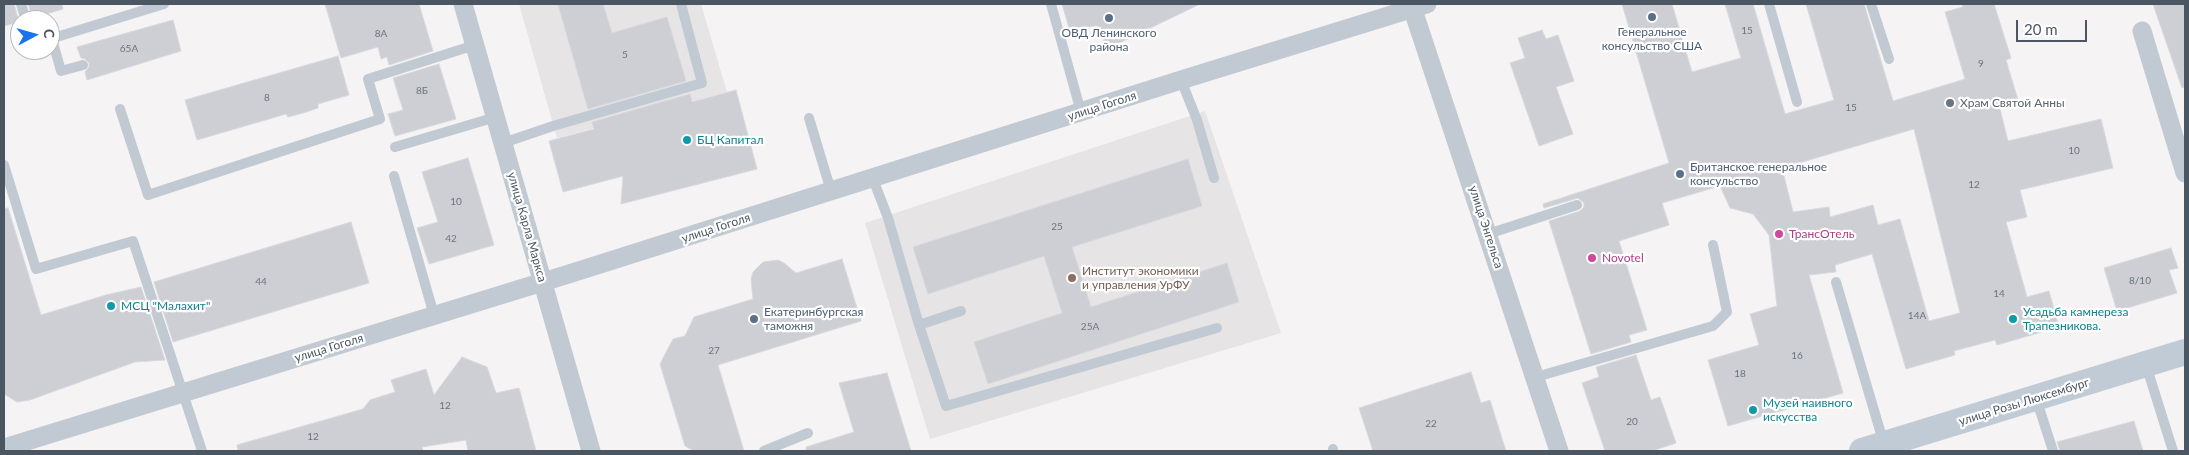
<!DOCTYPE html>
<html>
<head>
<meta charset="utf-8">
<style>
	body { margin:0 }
	#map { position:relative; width:2189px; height:455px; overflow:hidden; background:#f5f3f3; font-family:Lato,sans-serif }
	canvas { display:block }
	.frame { position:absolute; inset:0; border:5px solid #4a5661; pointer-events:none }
	.north { position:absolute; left:10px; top:10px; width:50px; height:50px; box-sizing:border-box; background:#fff; border:1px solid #b7bbc0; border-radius:50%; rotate:84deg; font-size:14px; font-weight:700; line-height:20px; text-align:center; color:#4a5661 }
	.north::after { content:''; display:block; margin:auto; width:18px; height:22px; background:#1a73e8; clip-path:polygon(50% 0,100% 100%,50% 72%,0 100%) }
	.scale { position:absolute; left:2016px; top:20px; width:71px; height:22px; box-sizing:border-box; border:2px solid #4a5661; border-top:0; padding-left:6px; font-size:15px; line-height:18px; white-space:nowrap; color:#4a5661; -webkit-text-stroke:4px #fff; paint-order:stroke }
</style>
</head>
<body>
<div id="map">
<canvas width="2189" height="455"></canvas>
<div class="frame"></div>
<div class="north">С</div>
<div class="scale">20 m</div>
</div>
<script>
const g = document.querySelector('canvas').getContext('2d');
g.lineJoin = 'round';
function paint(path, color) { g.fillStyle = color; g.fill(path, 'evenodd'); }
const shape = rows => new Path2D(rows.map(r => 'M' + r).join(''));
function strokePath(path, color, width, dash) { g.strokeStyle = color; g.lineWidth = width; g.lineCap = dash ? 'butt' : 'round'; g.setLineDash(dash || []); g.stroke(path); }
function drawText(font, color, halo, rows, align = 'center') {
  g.font = font + ' Lato,sans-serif'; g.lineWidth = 4.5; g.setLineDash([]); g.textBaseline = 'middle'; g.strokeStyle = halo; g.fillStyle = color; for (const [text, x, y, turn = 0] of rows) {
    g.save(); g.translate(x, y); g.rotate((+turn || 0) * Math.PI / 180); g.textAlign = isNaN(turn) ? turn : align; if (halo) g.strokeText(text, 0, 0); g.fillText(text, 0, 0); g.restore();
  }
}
paint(shape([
	[519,4,701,4,727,92,557,138],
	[1205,111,1281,333,930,439,865,223]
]), '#e6e4e5');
const building = shape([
	[4,4,14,4,19,22,4,26,4,4],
	[28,4,62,4,63,9,33,18,28,4],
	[325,4,419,4,433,51,389,65,387,57,381,59,378,47,341,58,325,4],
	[558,4,603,4,612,33,667,17,686,81,588,109,558,4],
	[1062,4,1200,4,1107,49,1098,26,1069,28,1062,4],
	[1622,4,1672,4,1692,72,1741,58,1725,4,1753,4,1785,114,1834,100,1806,4,1864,4,1893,101,1965,79,1945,12,1963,7,1962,4,1994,4,2011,58,2006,60,2018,100,1999,105,2008,141,2101,119,2113,168,2020,190,2027,217,2006,222,2027,297,2049,291,2059,327,1997,345,1995,340,1954,351,1955,355,1906,369,1872,254,1835,265,1836,272,1809,275,1843,393,1728,426,1708,360,1759,345,1750,314,1777,306,1769,235,1753,214,1730,208,1720,186,1662,203,1669,225,1619,241,1647,330,1629,335,1631,342,1591,354,1549,221,1580,211,1584,207,1584,203,1578,198,1544,208,1543,204,1669,163,1622,4],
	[1914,129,1960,313,1929,321,1900,219,1878,225,1873,205,1830,217,1829,207,1793,212,1782,168,1914,129],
	[2153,4,2185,4,2185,87,2182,88,2153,4],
	[173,20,181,51,87,80,85,72,89,67,89,63,85,59,81,58,77,47,173,20],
	[1542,30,1546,39,1558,35,1574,81,1556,87,1573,134,1539,146,1510,63,1525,58,1518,38,1542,30],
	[338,56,349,95,318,104,318,108,303,113,288,117,286,114,197,140,185,100,338,56],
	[439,64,456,119,395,136,388,114,403,110,393,78,439,64],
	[736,90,757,169,621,204,623,176,563,192,549,141,594,129,592,122,690,94,692,102,736,90],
	[468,158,494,245,429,264,417,228,438,222,422,172,468,158],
	[1188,159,1202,206,1072,247,1091,307,1227,263,1239,302,988,384,974,342,1062,313,1044,256,928,294,913,247,1188,159],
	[8,208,41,315,106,295,141,287,165,360,135,362,30,400,17,402,4,394,4,209,8,208],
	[351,222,369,283,173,342,154,282,351,222],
	[2171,248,2178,268,2169,270,2177,293,2117,311,2104,268,2171,248],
	[842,259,861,321,718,365,744,451,694,451,685,446,660,364,673,339,685,336,694,317,753,299,751,279,753,272,763,262,778,260,784,263,796,273,842,259],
	[1636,355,1651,400,1660,397,1676,443,1652,451,1605,451,1582,383,1599,377,1596,367,1636,355],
	[462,357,487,367,496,393,519,388,536,451,468,451,466,440,422,447,423,451,238,451,237,445,363,409,370,400,395,392,391,380,426,369,434,395,462,357],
	[1471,372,1481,403,1490,400,1506,451,1373,451,1359,408,1471,372],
	[887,373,911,451,806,451,806,447,854,432,839,383,887,373],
	[2134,421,2143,451,2060,451,2057,442,2134,421]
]);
paint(building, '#cdcfd5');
strokePath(building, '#d7d9de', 1);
strokePath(shape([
	[21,4,26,20],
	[1051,4,1081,112],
	[1769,4,1797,102],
	[1871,4,1889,59],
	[50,39,164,4],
	[52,39,61,71,83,65],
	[1181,80,1197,120,1214,178],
	[120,109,148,195,380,119,368,79,475,45],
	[809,118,831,191],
	[503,143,553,126,702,83,681,4],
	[395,147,496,117],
	[4,165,36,269,133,241,202,451],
	[394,176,434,315],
	[873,179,888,218,919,325,961,311],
	[1488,234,1577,205],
	[1836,282,1884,444],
	[919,325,946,406,1217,328],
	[2146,365,2173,451],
	[1536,377,1713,326,1727,312,1713,245],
	[2036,398,2053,451],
	[1333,449,1333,451],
	[764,451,808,433]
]), '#c1cad2', 10);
strokePath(shape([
	[463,4,591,451],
	[1411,4,1559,451],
	[2142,31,2185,173],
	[4,448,572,273,1181,80,1427,4]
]), '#c1cad2', 19);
strokePath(shape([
	[1862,451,2185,352]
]), '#c1cbd6', 26);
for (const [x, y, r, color] of [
	[1652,17,5,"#5c6f8a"],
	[1109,18,5,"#5c6f8a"],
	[1950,103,5,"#6b7280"],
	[687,140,5,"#0f9aa8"],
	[1680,174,5,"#5c6f8a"],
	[1779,234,5,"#d1479c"],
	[1592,258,5,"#d1479c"],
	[1072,278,5,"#8d6e63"],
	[111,306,5,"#0f9aa8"],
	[754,319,5,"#5c6f8a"],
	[2013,319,5,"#0f9aa8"],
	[1753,410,5,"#0f9aa8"]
]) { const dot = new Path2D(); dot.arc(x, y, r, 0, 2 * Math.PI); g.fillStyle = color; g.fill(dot); strokePath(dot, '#fff', 2); }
drawText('10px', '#6b747e', null, [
	["15",1747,31],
	["8А",381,34],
	["65А",129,49],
	["5",625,55],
	["9",1981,64],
	["8Б",422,91],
	["8",267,98],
	["15",1851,108],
	["10",2074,151],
	["12",1974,185],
	["10",456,202],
	["25",1057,227],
	["42",451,239],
	["8/10",2140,281],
	["44",261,282],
	["14",1999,294],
	["14А",1917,316],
	["25А",1090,327],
	["27",714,351],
	["16",1797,356],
	["18",1740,374],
	["12",445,406],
	["20",1632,422],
	["22",1431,424],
	["12",313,437]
]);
drawText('12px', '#4e5e75', '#fff', [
	["Генеральное",1652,32],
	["консульство США",1652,46],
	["ОВД Ленинского",1109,33],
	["района",1109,47],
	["Британское генеральное",1690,167,"left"],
	["консульство",1690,181,"left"],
	["Екатеринбургская",764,312,"left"],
	["таможня",764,326,"left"]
]);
drawText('12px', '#5b616d', '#fff', [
	["Храм Святой Анны",1960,103]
], 'left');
drawText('12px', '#4a5661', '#fff', [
	["улица Гоголя",1102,106,-18],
	["улица Карла Маркса",527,227,74],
	["улица Энгельса",1486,227,72],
	["улица Гоголя",716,228,-18],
	["улица Гоголя",329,348,-17],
	["улица Розы Люксембург",2024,402,-17]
]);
drawText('12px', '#0d838f', '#fff', [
	["БЦ Капитал",697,140],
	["МСЦ \"Малахит\"",121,306],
	["Усадьба камнереза",2023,312],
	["Трапезникова.",2023,326],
	["Музей наивного",1763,403],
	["искусства",1763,417]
], 'left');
drawText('12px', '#b23c85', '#fff', [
	["ТрансОтель",1789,234],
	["Novotel",1602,258]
], 'left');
drawText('12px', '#785e54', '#fff', [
	["Институт экономики",1082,271],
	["и управления УрФУ",1082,285]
], 'left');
</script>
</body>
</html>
